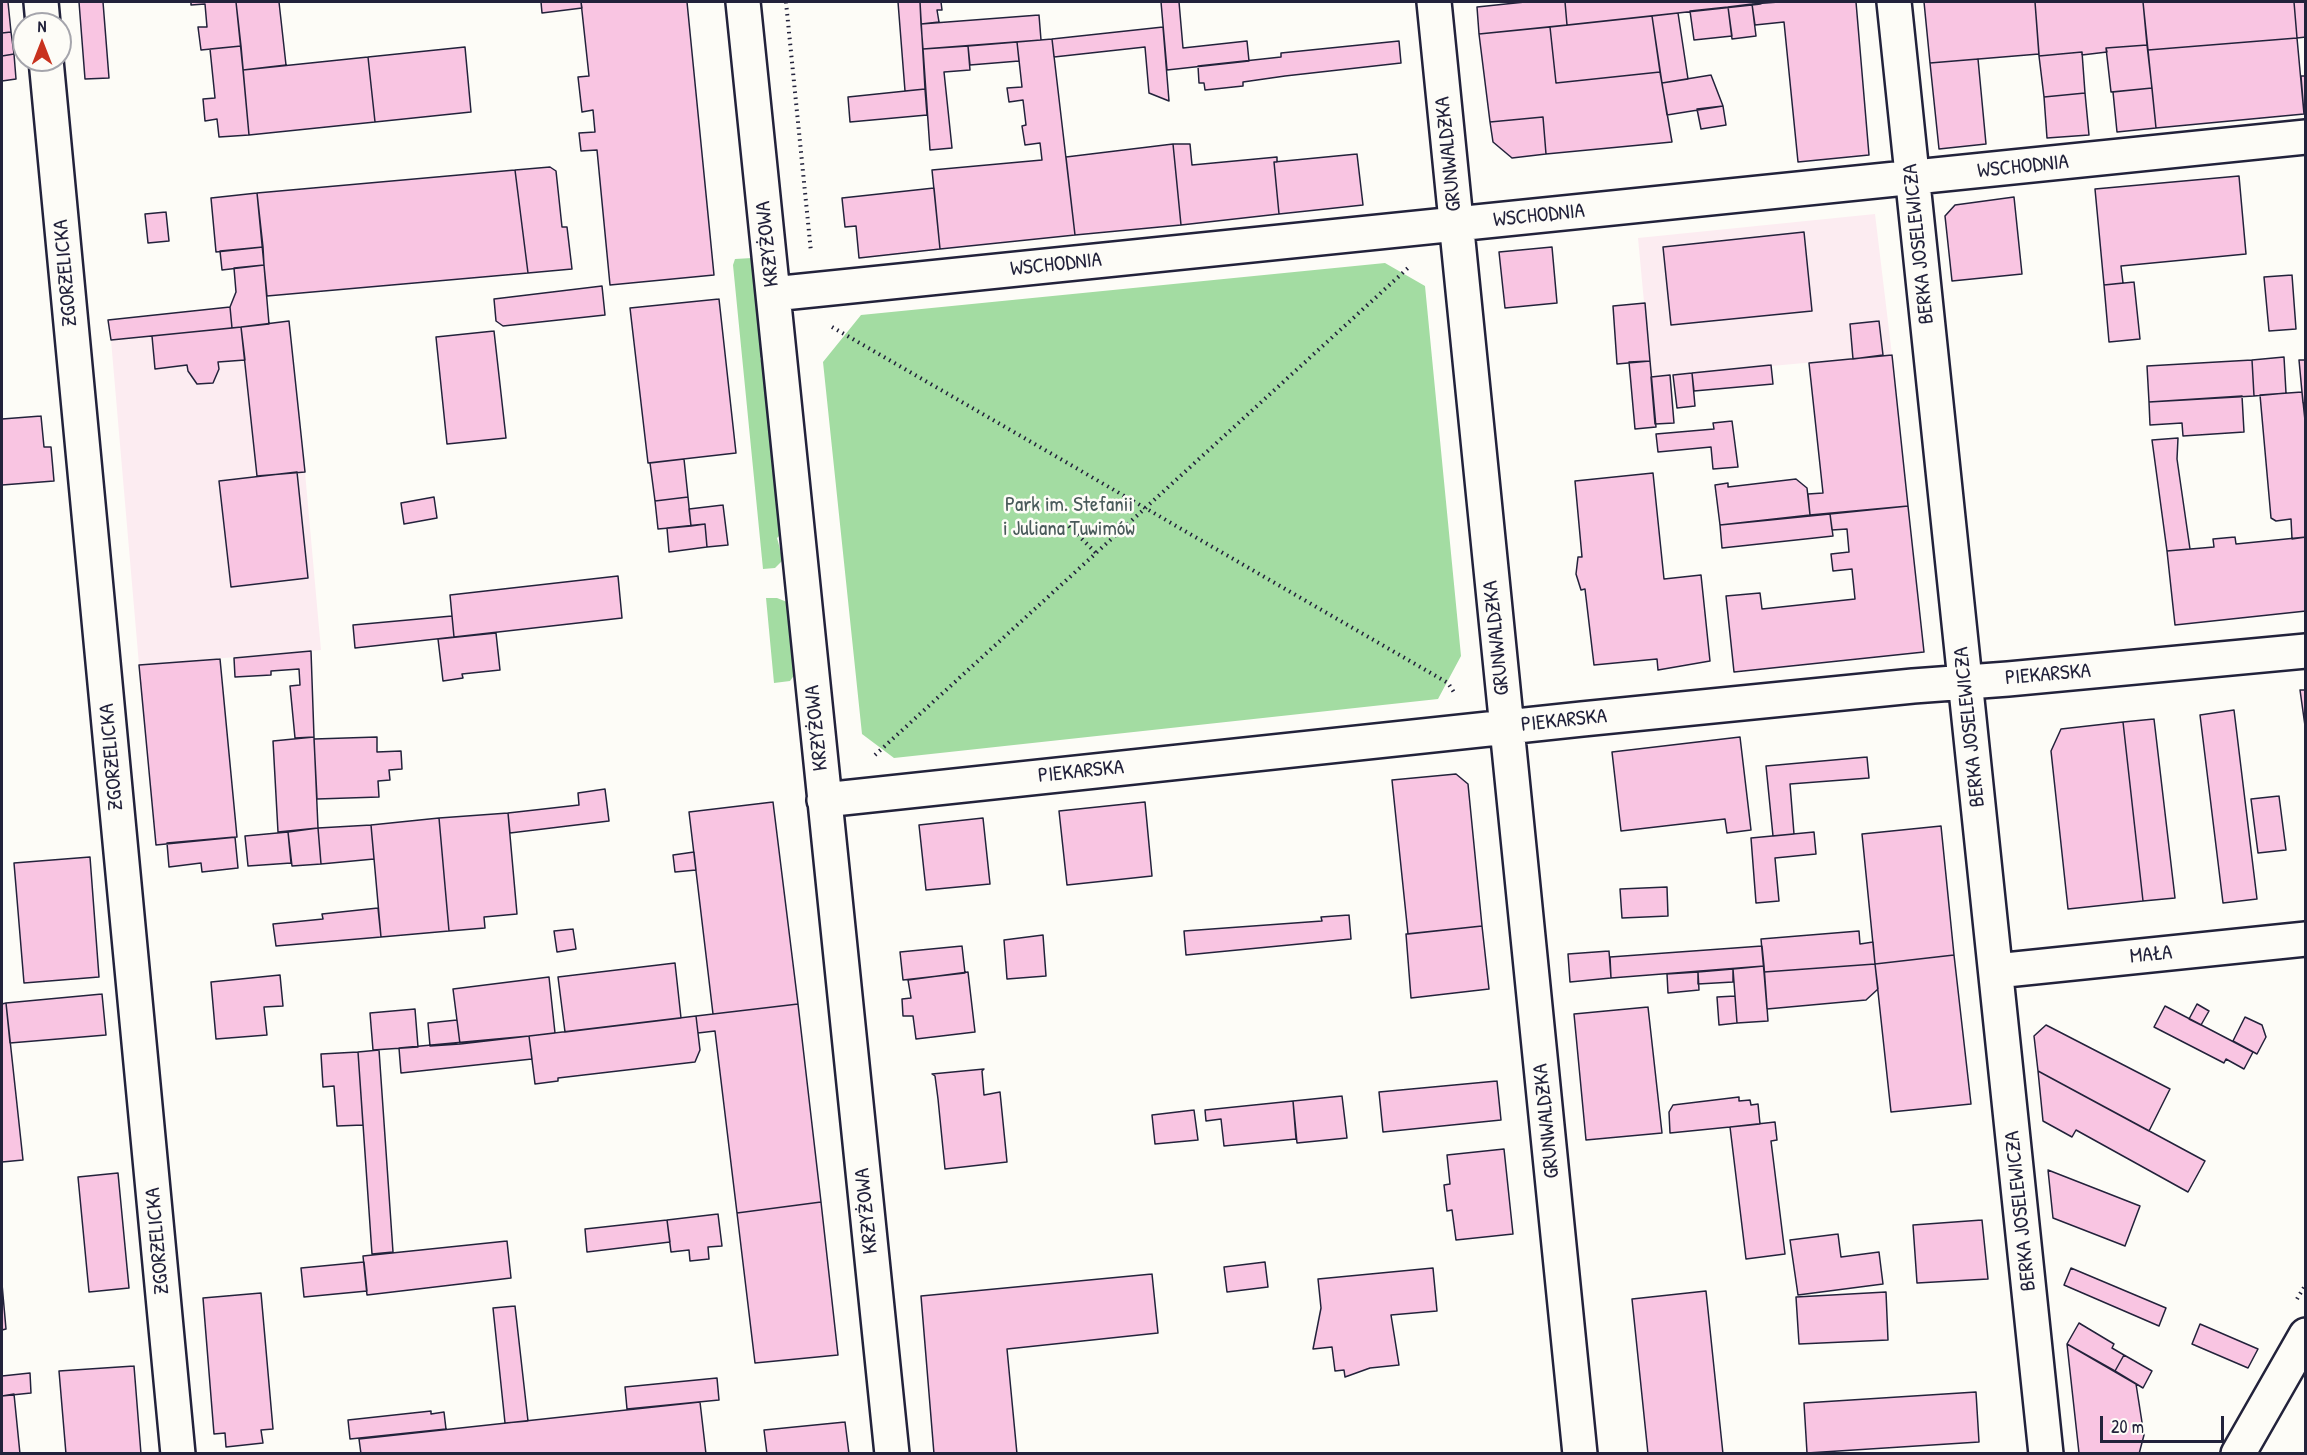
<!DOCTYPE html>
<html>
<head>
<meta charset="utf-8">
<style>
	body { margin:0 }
	#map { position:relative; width:2307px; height:1455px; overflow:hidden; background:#fdfcf7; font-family:"Patrick Hand",sans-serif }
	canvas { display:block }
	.frame { position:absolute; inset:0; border:3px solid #22223b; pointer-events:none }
	.north { position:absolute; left:12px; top:12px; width:60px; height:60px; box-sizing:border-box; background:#fdfcf7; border:2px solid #a5a5ac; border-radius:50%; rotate:0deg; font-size:16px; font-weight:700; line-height:24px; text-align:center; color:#22223b }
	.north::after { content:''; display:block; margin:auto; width:21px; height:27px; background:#c8321e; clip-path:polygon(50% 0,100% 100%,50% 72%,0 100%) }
	.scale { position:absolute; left:2100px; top:1416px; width:124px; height:27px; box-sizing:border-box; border:3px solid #22223b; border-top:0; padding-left:8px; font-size:18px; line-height:21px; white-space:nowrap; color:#22223b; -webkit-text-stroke:4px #fdfcf7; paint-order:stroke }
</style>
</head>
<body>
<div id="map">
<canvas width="2307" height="1455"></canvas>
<div class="frame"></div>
<div class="north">N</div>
<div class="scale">20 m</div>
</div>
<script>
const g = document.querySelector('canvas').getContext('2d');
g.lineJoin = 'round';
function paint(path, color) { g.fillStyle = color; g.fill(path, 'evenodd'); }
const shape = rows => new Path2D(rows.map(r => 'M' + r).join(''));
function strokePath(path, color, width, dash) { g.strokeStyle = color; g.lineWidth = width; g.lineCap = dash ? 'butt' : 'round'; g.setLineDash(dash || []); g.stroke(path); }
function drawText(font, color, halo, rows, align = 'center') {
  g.font = font + ' "Patrick Hand",sans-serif'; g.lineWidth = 5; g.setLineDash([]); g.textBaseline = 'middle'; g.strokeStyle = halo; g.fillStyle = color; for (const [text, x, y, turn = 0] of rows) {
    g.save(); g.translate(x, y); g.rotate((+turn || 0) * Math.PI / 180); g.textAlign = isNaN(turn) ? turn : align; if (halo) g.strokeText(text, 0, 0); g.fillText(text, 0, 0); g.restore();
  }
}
paint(shape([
	[1875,214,1892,355,1651,377,1638,238],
	[289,321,305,472,321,650,139,665,111,340]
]), '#fcecf1');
paint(shape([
	[752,258,762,356,760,358,763,366,780,535,777,538,783,560,775,568,763,569,733,265,735,259],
	[1385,263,1425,286,1461,656,1438,699,894,758,862,734,823,362,861,315],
	[766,598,777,598,787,602,795,674,790,681,774,683]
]), '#a3dca2');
const building = shape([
	[2,2,8,2,11,32,2,33,2,2],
	[79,2,103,2,109,78,85,79,79,2],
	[191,2,236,2,241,46,201,50,198,27,207,27,205,4,191,5,191,2],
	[236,2,279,2,286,65,243,70,236,2],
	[541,2,590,2,581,2,582,8,542,13,541,2],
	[581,2,687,2,714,275,610,285,597,150,581,151,579,133,595,132,593,110,582,112,578,77,589,76,581,2],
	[898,2,920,2,925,89,905,91,898,2],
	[920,2,941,2,942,10,937,10,939,22,921,24,920,2],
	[1161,2,1179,2,1183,48,1247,41,1249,61,1167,70,1161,2],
	[1525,2,1565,2,1567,25,1479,34,1477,7,1525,2],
	[1565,2,1760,2,1761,4,1567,25,1565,2],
	[1779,2,1856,2,1869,155,1798,162,1784,22,1755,25,1752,4,1779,2],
	[1924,2,2035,2,2039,54,1930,63,1924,2],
	[2035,2,2143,2,2147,45,2106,48,2107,52,2082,55,2082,52,2039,56,2035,2],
	[2143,2,2294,2,2297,38,2148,50,2143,2],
	[2294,2,2306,2,2306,37,2297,38,2294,2],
	[1752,4,1756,36,1732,39,1728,7,1752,4],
	[1728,7,1732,36,1694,40,1690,11,1728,7],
	[1678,13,1688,79,1662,83,1652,16,1678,13],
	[1039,15,1041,40,923,49,921,24,1039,15],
	[1652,16,1660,72,1556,83,1550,27,1652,16],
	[1163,27,1169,101,1149,93,1145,47,1054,57,1052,39,1163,27],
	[1550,27,1556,83,1660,72,1672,142,1546,154,1543,117,1490,122,1479,34,1550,27],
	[11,32,14,54,2,56,2,33,11,32],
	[2297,38,2304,114,2156,128,2148,50,2297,38],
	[1052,39,1075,235,940,249,932,170,1042,160,1040,143,1025,145,1022,126,1026,125,1023,100,1009,102,1007,88,1022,87,1017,42,1052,39],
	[1399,41,1401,63,1285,76,1243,82,1243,86,1205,90,1204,83,1199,83,1198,66,1281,57,1281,53,1399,41],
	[1017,42,1019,61,970,65,968,46,1017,42],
	[2147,45,2152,88,2111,92,2106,48,2147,45],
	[241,46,249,135,219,137,217,119,205,121,203,99,215,98,210,49,241,46],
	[968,46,970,70,944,72,952,148,930,150,923,49,968,46],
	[465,47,471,112,375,122,368,57,465,47],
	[2082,52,2085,93,2044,97,2039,56,2082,52],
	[14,54,16,79,2,81,2,56,14,54],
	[368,57,375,122,249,135,243,70,368,57],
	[1978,59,1986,144,1939,149,1930,63,1978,59],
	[1711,75,1723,106,1667,115,1662,83,1711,75],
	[2301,76,2306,76,2306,114,2304,114,2301,76],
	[2152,88,2156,128,2117,132,2113,92,2152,88],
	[925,89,927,115,850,122,848,97,925,89],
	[2085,93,2089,135,2047,138,2044,97,2085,93],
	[1723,106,1726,125,1701,129,1697,109,1723,106],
	[1543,117,1546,154,1512,158,1493,142,1490,122,1543,117],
	[1173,144,1190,144,1192,165,1277,157,1277,162,1274,162,1279,214,1181,225,1173,144],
	[1173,144,1181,225,1075,235,1066,157,1173,144],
	[1357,154,1363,205,1279,214,1274,162,1357,154],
	[550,167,556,171,562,227,567,227,572,269,528,273,515,170,550,167],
	[515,170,528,273,267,296,257,193,515,170],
	[2239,176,2246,254,2121,266,2123,283,2104,285,2095,189,2239,176],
	[934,188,940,249,859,258,856,226,845,227,842,198,934,188],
	[257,193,263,247,216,252,211,198,257,193],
	[2014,197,2022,274,1952,281,1945,216,1955,205,2014,197],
	[166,212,169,241,148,243,145,214,166,212],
	[1804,232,1812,311,1671,325,1663,247,1804,232],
	[263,247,264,265,222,270,220,251,263,247],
	[1552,247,1557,303,1505,308,1499,252,1552,247],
	[264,265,269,324,232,328,230,307,236,292,234,268,264,265],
	[2292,275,2296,329,2269,331,2264,277,2292,275],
	[2134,282,2140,339,2109,342,2104,285,2134,282],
	[602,286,605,315,503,326,496,321,494,299,602,286],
	[719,299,736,453,648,463,630,308,719,299],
	[1645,303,1650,361,1617,364,1613,306,1645,303],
	[230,307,232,328,111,340,108,320,230,307],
	[289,321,305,472,257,476,241,327,289,321],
	[1879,321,1883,355,1853,359,1850,324,1879,321],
	[241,327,245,360,218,362,219,369,213,383,197,384,188,371,187,365,155,369,152,336,241,327],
	[494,331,506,438,447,444,436,337,494,331],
	[1892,355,1908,506,1810,515,1808,494,1823,493,1809,363,1892,355],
	[2284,357,2286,393,2254,396,2252,360,2284,357],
	[2252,360,2254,396,2149,402,2147,366,2252,360],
	[2299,360,2306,360,2306,403,2303,403,2299,360],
	[1650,361,1656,427,1635,429,1629,362,1650,361],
	[1771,365,1773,384,1694,391,1692,373,1771,365],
	[1692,373,1695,406,1677,408,1673,375,1692,373],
	[1670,375,1674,423,1655,424,1651,377,1670,375],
	[2302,392,2306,430,2306,537,2292,539,2291,519,2276,521,2271,518,2260,395,2302,392],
	[2242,396,2244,432,2183,436,2182,423,2150,425,2149,402,2242,396],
	[41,416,44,447,51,447,54,481,2,485,2,419,41,416],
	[1732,421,1738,467,1713,469,1711,447,1658,452,1656,434,1714,429,1713,423,1732,421],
	[2178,438,2177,459,2190,549,2167,551,2152,440,2178,438],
	[684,459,688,497,655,501,650,463,684,459],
	[297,472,308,578,231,587,219,481,297,472],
	[1653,473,1664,579,1701,575,1710,661,1658,670,1657,659,1594,665,1585,589,1581,590,1576,574,1578,557,1582,557,1575,481,1653,473],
	[1796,479,1807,488,1810,515,1720,525,1715,485,1728,483,1728,487,1796,479],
	[434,497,437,518,404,524,401,503,434,497],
	[688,497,691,526,658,529,655,501,688,497],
	[723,505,728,545,707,547,705,524,691,526,689,509,723,505],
	[1908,506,1924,652,1734,672,1726,596,1760,593,1762,609,1855,599,1852,569,1833,571,1831,554,1849,552,1847,529,1832,530,1830,514,1908,506],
	[1830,514,1833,536,1722,548,1720,525,1830,514],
	[705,524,707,547,669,552,667,528,705,524],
	[2235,537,2236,544,2306,537,2306,611,2175,625,2167,551,2214,547,2213,539,2235,537],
	[618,576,622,618,454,637,450,595,618,576],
	[452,616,454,637,355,648,353,625,452,616],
	[496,633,500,670,462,674,463,678,443,681,438,639,496,633],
	[311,651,314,737,295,738,290,686,300,685,299,669,271,671,271,675,235,677,234,658,311,651],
	[220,659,237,837,156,845,139,665,220,659],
	[2300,690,2306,690,2306,733,2300,690],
	[2234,710,2257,899,2223,903,2200,715,2234,710],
	[2154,719,2175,898,2143,901,2123,722,2154,719],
	[2123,722,2143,901,2068,909,2051,751,2061,729,2123,722],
	[314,737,318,828,278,832,273,741,314,737],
	[377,737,377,752,401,751,402,769,389,770,390,780,378,781,379,797,317,799,314,739,377,737],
	[1740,737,1751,830,1727,833,1725,819,1621,831,1612,752,1740,737],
	[1867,757,1869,778,1790,784,1794,834,1773,836,1766,766,1867,757],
	[1456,774,1468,784,1482,926,1408,934,1392,780,1456,774],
	[605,789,609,821,510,833,508,813,579,805,578,793,605,789],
	[2279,796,2286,850,2258,853,2251,799,2279,796],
	[773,802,798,1004,713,1014,689,812,773,802],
	[1145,802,1152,876,1067,885,1059,811,1145,802],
	[508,813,517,914,484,917,485,928,449,931,439,818,508,813],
	[439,818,449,931,381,937,371,825,439,818],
	[983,818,990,884,926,890,919,825,983,818],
	[371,825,374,859,321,864,318,828,371,825],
	[1941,826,1954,955,1875,964,1862,834,1941,826],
	[318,828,321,864,292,866,288,832,318,828],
	[288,832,291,863,248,866,245,836,288,832],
	[1814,832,1816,854,1775,858,1779,901,1756,903,1751,838,1814,832],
	[235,837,238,868,202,872,201,863,169,867,167,843,235,837],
	[694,852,696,870,675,872,673,855,694,852],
	[90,857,99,977,24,983,14,863,90,857],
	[1667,887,1668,916,1622,918,1620,889,1667,887],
	[378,908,381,937,276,946,273,924,323,919,322,914,378,908],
	[1349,915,1351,939,1186,955,1184,931,1322,921,1321,917,1349,915],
	[1482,926,1489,989,1411,998,1406,934,1482,926],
	[573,929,576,949,557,952,554,931,573,929],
	[1859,931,1860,944,1873,942,1875,964,1764,972,1761,939,1859,931],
	[1043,935,1046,976,1007,979,1004,940,1043,935],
	[962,946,965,973,903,980,900,952,962,946],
	[1762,946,1764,966,1611,978,1610,957,1762,946],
	[1609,951,1611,978,1570,982,1568,954,1609,951],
	[1954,955,1971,1104,1891,1112,1875,964,1954,955],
	[675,963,681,1018,565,1032,558,977,675,963],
	[1875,964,1878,989,1866,1000,1767,1009,1764,972,1875,964],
	[1764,966,1768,1021,1737,1023,1733,969,1764,966],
	[1733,969,1733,982,1698,984,1698,972,1733,969],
	[968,972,975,1032,916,1039,913,1016,903,1016,902,999,911,998,908,980,968,972],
	[1698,972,1699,990,1668,993,1667,974,1698,972],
	[280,975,283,1006,264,1007,267,1035,216,1039,211,982,280,975],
	[549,977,555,1033,460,1044,453,989,549,977],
	[102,994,106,1035,10,1043,6,1003,102,994],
	[1735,996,1737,1023,1719,1025,1717,997,1735,996],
	[6,1003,23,1160,2,1162,2,1004,6,1003],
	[798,1004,821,1202,737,1213,715,1031,698,1033,696,1016,798,1004],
	[2197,1004,2209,1011,2201,1025,2189,1019,2197,1004],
	[2165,1006,2253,1052,2244,1069,2226,1059,2224,1063,2154,1027,2165,1006],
	[1648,1007,1662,1133,1586,1140,1574,1014,1648,1007],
	[415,1009,418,1047,373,1050,370,1013,415,1009],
	[696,1016,700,1050,695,1062,558,1078,558,1081,535,1084,529,1036,696,1016],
	[2245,1017,2262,1025,2266,1037,2257,1054,2233,1041,2245,1017],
	[457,1020,460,1044,430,1046,428,1023,457,1020],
	[2046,1025,2170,1089,2149,1131,2038,1071,2034,1036,2046,1025],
	[529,1036,532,1059,401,1073,399,1048,529,1036],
	[379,1050,393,1252,372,1254,358,1052,379,1050],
	[358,1052,363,1125,337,1126,334,1086,323,1087,321,1054,358,1052],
	[984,1069,982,1071,984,1095,1000,1092,1007,1162,945,1169,938,1099,935,1076,932,1074,984,1069],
	[2038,1071,2205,1161,2188,1192,2076,1130,2072,1137,2043,1121,2038,1071],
	[1497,1081,1501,1120,1383,1132,1379,1092,1497,1081],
	[1342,1096,1347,1138,1297,1143,1293,1101,1342,1096],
	[1739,1097,1739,1101,1750,1100,1751,1105,1758,1104,1760,1124,1670,1133,1669,1112,1673,1105,1739,1097],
	[1293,1101,1296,1139,1224,1146,1221,1119,1206,1121,1205,1110,1293,1101],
	[1194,1110,1198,1140,1155,1144,1152,1115,1194,1110],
	[1775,1122,1777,1140,1771,1141,1785,1254,1746,1259,1730,1127,1775,1122],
	[1504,1149,1513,1234,1456,1240,1452,1210,1447,1211,1444,1185,1450,1184,1447,1155,1504,1149],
	[2048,1170,2140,1206,2125,1246,2053,1218,2048,1170],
	[118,1173,129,1288,89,1292,78,1177,118,1173],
	[821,1202,838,1355,755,1363,737,1213,821,1202],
	[718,1214,722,1246,708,1247,709,1259,690,1261,689,1250,671,1252,667,1220,718,1214],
	[667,1220,670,1242,587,1252,585,1229,667,1220],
	[1982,1220,1988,1279,1917,1283,1913,1225,1982,1220],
	[1838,1234,1841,1257,1879,1252,1883,1284,1798,1295,1790,1240,1838,1234],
	[507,1241,511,1278,367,1295,363,1256,507,1241],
	[364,1262,367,1291,304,1297,301,1268,364,1262],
	[1265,1262,1268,1287,1227,1292,1224,1267,1265,1262],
	[1433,1268,1437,1311,1391,1315,1399,1365,1370,1368,1345,1377,1344,1370,1335,1371,1332,1347,1313,1349,1321,1308,1318,1279,1433,1268],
	[2071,1268,2166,1308,2159,1326,2064,1285,2071,1268],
	[1152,1274,1158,1333,1007,1349,1017,1454,934,1454,921,1296,1152,1274],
	[2,1284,6,1329,2,1330,2,1284],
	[1706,1291,1723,1454,1648,1454,1632,1299,1706,1291],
	[1886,1292,1888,1340,1799,1344,1796,1297,1886,1292],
	[261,1293,273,1429,261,1430,263,1443,226,1447,225,1433,214,1434,203,1298,261,1293],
	[515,1306,528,1421,505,1423,493,1308,515,1306],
	[2079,1323,2114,1344,2112,1348,2124,1355,2115,1371,2067,1344,2079,1323],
	[2200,1324,2258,1349,2248,1368,2192,1344,2200,1324],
	[2067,1344,2136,1384,2144,1435,2139,1454,2079,1453,2067,1344],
	[2124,1355,2152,1371,2143,1388,2115,1371,2124,1355],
	[134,1366,141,1454,66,1454,59,1371,134,1366],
	[30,1373,31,1393,2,1396,2,1376,30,1373],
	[717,1378,719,1400,627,1409,625,1387,717,1378],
	[1976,1392,1979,1442,1807,1453,1804,1403,1976,1392],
	[14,1394,20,1454,2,1454,2,1396,14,1394],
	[700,1402,706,1454,361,1454,359,1439,700,1402],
	[431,1411,431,1414,444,1412,446,1429,350,1439,348,1420,431,1411],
	[845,1422,849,1454,767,1454,764,1430,845,1422]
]);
paint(building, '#f9c5e2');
strokePath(building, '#22223b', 1.5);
const minor = shape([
	[41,2,43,24],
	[743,2,892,1454],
	[1434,2,1580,1454],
	[1894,2,2046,1454],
	[46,60,178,1454],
	[773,294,2306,137],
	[824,800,1582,719,1913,686,2008,679,2306,651],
	[1996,971,2306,939],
	[2238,1454,2306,1335]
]);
strokePath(minor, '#22223b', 38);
strokePath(shape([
	[786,2,811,252],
	[832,327,1448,683,1455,694],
	[1069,526,1096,553],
	[875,755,1408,268],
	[2297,1299,2306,1284]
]), '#22223b', 4, [1.5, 4.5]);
strokePath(minor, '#fdfcf7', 33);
drawText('21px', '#22223b', '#fdfcf7', [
	["GRUNWALDZKA",1449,154,-96],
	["WSCHODNIA",2023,167,-6],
	["WSCHODNIA",1539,216,-6],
	["KRZYŻOWA",768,244,-96],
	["BERKA JOSELEWICZA",1919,244,-96],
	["WSCHODNIA",1056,265,-6],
	["ZGORZELICKA",66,273,-95],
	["GRUNWALDZKA",1497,638,-96],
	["PIEKARSKA",2048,675,-5],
	["PIEKARSKA",1564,721,-6],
	["BERKA JOSELEWICZA",1970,727,-96],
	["KRZYŻOWA",817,728,-96],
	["ZGORZELICKA",112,757,-95],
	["PIEKARSKA",1081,772,-6],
	["MAŁA",2151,955,-6],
	["GRUNWALDZKA",1547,1121,-96],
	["KRZYŻOWA",867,1211,-96],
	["BERKA JOSELEWICZA",2021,1211,-96],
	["ZGORZELICKA",158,1241,-95]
]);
drawText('21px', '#495a5a', '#fdfcf7', [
	["Park im. Stefanii",1069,505],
	["i Juliana Tuwimów",1069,529]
]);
</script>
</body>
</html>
